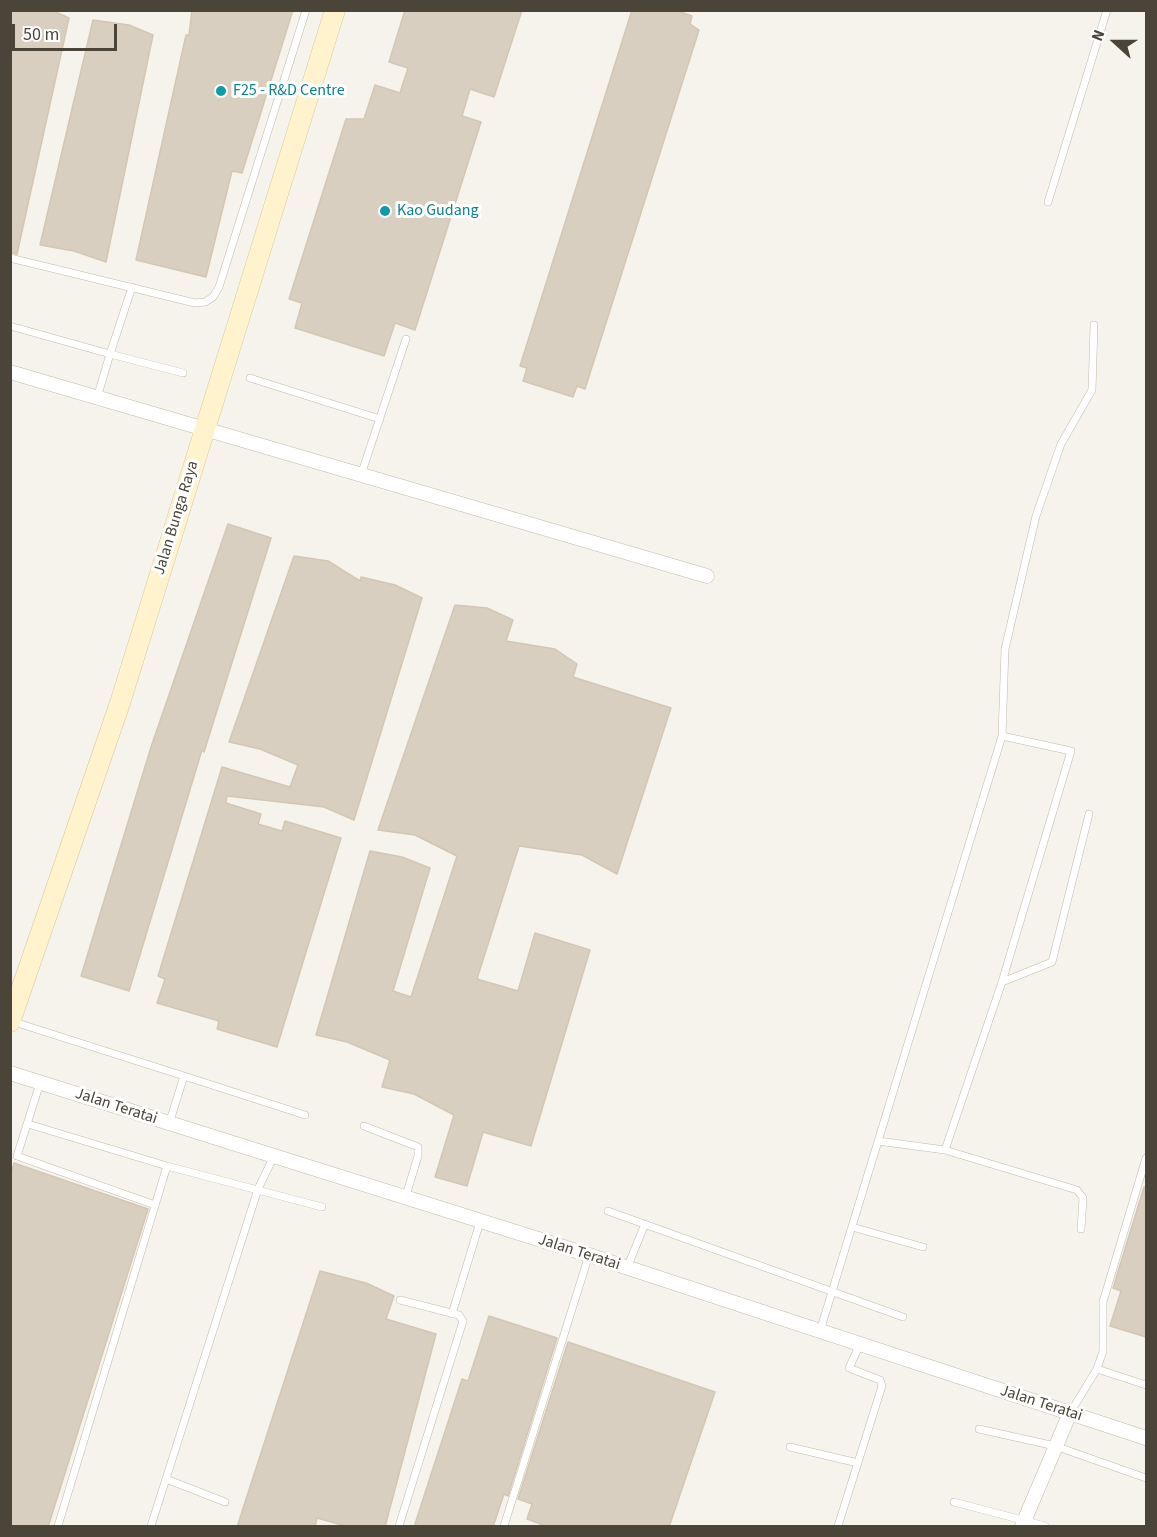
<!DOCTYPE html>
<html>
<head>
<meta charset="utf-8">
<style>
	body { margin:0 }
	#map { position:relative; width:1157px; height:1537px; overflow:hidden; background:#f6f3ec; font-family:"Source Sans 3",sans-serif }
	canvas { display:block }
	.frame { position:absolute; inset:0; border:12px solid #4b4439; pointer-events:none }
	.north { position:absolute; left:1085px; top:12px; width:60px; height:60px; -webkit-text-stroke:4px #fff; paint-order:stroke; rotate:291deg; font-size:16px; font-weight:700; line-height:24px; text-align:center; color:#4b4439 }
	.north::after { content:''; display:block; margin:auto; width:21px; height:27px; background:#4b4439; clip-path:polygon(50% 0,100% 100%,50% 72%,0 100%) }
	.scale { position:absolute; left:12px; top:24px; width:105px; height:27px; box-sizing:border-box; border:3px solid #4b4439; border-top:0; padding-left:8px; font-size:18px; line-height:21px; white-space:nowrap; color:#4b4439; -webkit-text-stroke:4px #fff; paint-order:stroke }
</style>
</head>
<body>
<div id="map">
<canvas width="1157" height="1537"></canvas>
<div class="frame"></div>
<div class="north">N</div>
<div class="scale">50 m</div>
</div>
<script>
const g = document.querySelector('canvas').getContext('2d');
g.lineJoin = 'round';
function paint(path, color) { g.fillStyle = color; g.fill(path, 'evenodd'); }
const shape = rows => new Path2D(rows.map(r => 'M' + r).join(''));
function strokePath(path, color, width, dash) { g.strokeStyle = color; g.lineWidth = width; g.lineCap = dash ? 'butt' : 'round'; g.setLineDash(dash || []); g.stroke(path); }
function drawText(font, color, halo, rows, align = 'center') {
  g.font = font + ' "Source Sans 3",sans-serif'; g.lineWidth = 6; g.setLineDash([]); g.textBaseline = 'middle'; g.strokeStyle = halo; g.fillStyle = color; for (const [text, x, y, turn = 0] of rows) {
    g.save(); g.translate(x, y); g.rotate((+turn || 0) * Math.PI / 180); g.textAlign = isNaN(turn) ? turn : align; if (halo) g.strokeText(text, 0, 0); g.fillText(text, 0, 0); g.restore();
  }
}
const building = shape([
	[10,10,51,10,69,18,17,254,10,252,10,10],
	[192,10,293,10,242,173,232,171,206,277,136,260,186,35,189,35,192,10],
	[405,10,522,10,494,97,470,89,462,116,481,122,415,330,395,323,384,356,295,328,302,303,289,299,346,119,364,119,375,85,400,93,408,68,389,62,405,10],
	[632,10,675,10,692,16,690,24,699,30,585,389,577,386,573,397,523,381,527,368,520,366,632,10],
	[93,20,129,25,153,35,106,262,74,251,40,245,93,20],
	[228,524,271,538,204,752,202,750,129,991,81,976,151,747,228,524],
	[294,556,328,561,360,581,361,577,395,585,422,598,354,820,324,807,227,796,226,803,261,814,258,824,282,831,285,821,341,838,277,1047,217,1029,219,1021,157,1003,165,979,158,976,222,767,290,787,298,765,260,749,229,742,294,556],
	[455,605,487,608,513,620,506,641,555,649,577,664,573,677,671,708,617,874,582,855,519,846,477,979,518,991,535,933,590,950,531,1146,483,1132,467,1186,435,1177,454,1115,414,1094,382,1087,390,1060,347,1042,316,1035,370,851,402,857,430,868,393,991,411,997,457,856,415,835,378,830,455,605],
	[14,1163,148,1209,48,1527,10,1527,10,1177,14,1163],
	[1144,1187,1146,1187,1146,1337,1110,1326,1121,1291,1113,1288,1144,1187],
	[320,1271,366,1283,394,1296,386,1319,436,1334,385,1527,349,1527,317,1518,315,1527,237,1527,320,1271],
	[489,1316,557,1338,508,1496,504,1494,493,1527,414,1527,462,1379,468,1381,489,1316],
	[568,1342,715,1392,669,1527,549,1527,527,1519,532,1504,518,1499,568,1342]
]);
paint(building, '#d8cfc1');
strokePath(building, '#d3c7b4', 1.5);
const lane = shape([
	[1048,202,1107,10],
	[10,258,195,303,205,302,213,297,219,287,306,10],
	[132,287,110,354,183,373],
	[10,326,110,354,97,398],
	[250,378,380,419],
	[361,475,406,339],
	[1002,736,1071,751,1002,982],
	[11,1021,184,1076,169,1124],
	[184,1076,305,1115],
	[40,1083,17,1156,155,1205],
	[28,1124,167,1166,322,1207],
	[364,1126,418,1147,418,1156,405,1199],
	[878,1141,945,1150,1002,982,1052,962,1089,814],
	[945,1150,1077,1190,1083,1198,1081,1229],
	[608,1211,903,1317],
	[852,1227,923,1247],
	[627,1268,645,1224],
	[452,1314,480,1222],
	[820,1331,1002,736,1005,649,1036,516,1061,444,1092,390,1094,325],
	[1097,1369,1103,1351,1103,1302,1146,1158],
	[1070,1413,1097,1369,1146,1385],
	[979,1429,1055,1446,1146,1478],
	[790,1447,858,1463],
	[166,1479,225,1502],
	[954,1502,1045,1526],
	[58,1526,167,1166],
	[151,1526,258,1189,273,1158],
	[399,1526,463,1321,459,1315,400,1300],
	[504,1526,589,1255],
	[838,1526,882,1386,880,1380,849,1368,860,1344]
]);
const street = shape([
	[10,372,707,576],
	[10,1073,589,1255,1146,1438],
	[1022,1526,1070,1413]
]);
const secondary = shape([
	[10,1022,120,703,335,10]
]);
strokePath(lane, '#c2bbae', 8);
strokePath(street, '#c2bbae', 15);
strokePath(secondary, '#d6c79b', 21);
strokePath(lane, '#fff', 7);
strokePath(street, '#fff', 14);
strokePath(secondary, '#fff3cd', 20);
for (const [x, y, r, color] of [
	[221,91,6,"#0f9aa8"],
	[385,211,6,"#0f9aa8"]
]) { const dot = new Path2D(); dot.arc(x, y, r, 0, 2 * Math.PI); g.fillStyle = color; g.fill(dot); strokePath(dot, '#fff', 2); }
drawText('16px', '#0d838f', '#fff', [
	["F25 - R&D Centre",233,91],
	["Kao Gudang",397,211]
], 'left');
drawText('16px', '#4b4439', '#fff', [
	["Jalan Bunga Raya",177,518,-73],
	["Jalan Teratai",116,1107,18],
	["Jalan Teratai",579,1253,18],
	["Jalan Teratai",1041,1404,18]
]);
</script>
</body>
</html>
